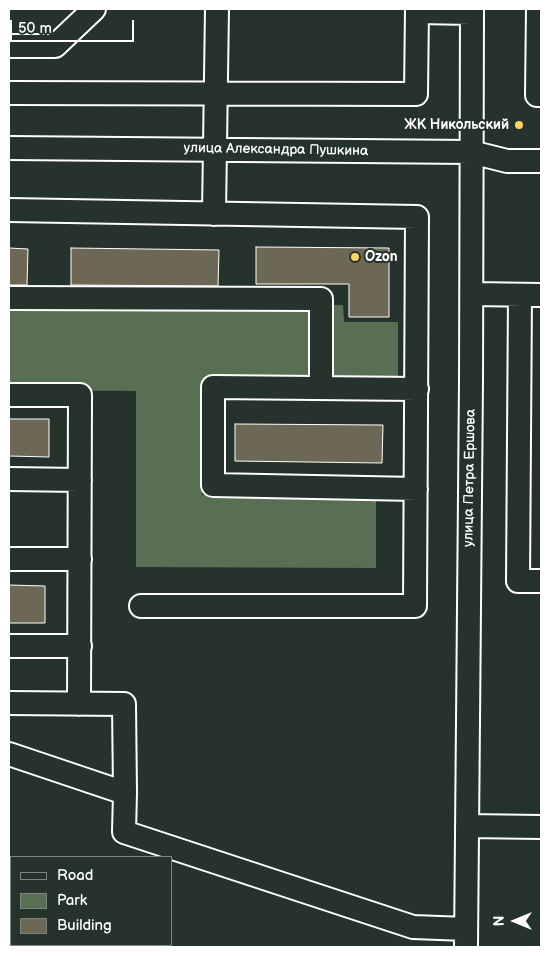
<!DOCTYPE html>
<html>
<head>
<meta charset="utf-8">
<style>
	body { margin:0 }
	#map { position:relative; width:550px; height:956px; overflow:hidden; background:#26332d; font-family:"Balsamiq Sans",sans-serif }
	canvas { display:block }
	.frame { position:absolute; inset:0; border:10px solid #fff; pointer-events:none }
	.legend { position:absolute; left:10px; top:856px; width:162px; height:90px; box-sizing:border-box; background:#26332d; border:1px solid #7d8581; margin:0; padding:6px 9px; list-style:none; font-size:15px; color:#fff }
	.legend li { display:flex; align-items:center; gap:10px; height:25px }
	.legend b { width:25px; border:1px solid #7d8581 }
	.north { position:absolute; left:490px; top:896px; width:50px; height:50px; -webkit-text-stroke:4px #26332d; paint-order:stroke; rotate:270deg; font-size:14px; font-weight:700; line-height:20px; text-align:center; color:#fff }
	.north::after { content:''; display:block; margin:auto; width:18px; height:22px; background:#fff; clip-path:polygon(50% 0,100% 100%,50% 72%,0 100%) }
	.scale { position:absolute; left:10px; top:20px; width:124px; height:22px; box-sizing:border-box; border:2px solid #fff; border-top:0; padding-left:6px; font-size:15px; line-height:18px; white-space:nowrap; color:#fff; -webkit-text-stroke:4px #26332d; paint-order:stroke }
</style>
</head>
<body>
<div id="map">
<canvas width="550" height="956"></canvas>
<div class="frame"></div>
<ul class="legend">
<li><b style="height:6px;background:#26332d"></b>Road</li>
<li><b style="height:14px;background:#586f53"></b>Park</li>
<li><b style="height:14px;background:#6d6856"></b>Building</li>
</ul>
<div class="north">N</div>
<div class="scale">50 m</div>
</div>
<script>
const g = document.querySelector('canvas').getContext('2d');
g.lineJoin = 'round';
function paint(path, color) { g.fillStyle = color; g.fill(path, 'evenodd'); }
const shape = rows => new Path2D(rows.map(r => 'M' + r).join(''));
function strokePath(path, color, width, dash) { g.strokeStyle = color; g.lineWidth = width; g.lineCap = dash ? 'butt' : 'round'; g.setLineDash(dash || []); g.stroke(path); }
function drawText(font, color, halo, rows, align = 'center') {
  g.font = font + ' "Balsamiq Sans",sans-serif'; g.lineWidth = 4; g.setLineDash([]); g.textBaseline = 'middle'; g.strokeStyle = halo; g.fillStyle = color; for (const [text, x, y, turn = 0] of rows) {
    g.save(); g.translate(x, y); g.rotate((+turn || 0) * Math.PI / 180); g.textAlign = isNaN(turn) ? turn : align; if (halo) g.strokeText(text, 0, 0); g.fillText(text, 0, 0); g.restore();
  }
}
paint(shape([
	[9,304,343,305,344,322,398,322,398,383,202,382,202,495,376,496,376,568,136,567,136,391,9,390]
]), '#586f53');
const building = shape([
	[256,247,389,248,389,317,349,317,349,284,256,284,256,247],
	[9,248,28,249,27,285,9,285,9,248],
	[71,248,219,250,218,286,71,285,71,248],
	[9,419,49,419,49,457,9,456,9,419],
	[235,424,383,425,382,463,235,461,235,424],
	[9,585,45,586,45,623,9,623,9,585]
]);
paint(building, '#6d6856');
strokePath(building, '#fff', 1);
const minor = shape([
	[538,9,537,95,541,95],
	[417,12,472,13],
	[9,46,55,46,94,9],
	[9,93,416,94,417,9],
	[9,148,471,152,507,161,541,161],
	[9,210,417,217,415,606,141,606],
	[214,214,217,9],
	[472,294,541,295],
	[520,295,518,581,541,581],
	[9,298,321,299,321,388],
	[9,395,80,395,79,704],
	[9,479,80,480],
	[416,489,213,485,213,387,417,389],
	[9,559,80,559],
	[9,646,80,646],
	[9,703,124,704,125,793],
	[9,754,125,793,124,832,413,927,466,929],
	[467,826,541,827],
	[9,932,11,934],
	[40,945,47,947],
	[466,947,471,380,472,9]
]);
strokePath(minor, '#fff', 26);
strokePath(minor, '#26332d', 22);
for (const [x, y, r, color] of [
	[519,125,5,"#ffd166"],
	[355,257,5,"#ffd166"]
]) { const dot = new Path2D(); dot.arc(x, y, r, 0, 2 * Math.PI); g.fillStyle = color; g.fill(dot); strokePath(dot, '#26332d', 2); }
drawText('bold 14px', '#fff', '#26332d', [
	["ЖК Никольский",509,125],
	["Ozon",365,257,"left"]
], 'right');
drawText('14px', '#fff', '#26332d', [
	["улица Александра Пушкина",276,150,1],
	["улица Петра Ершова",470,478,-89]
]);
</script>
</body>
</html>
